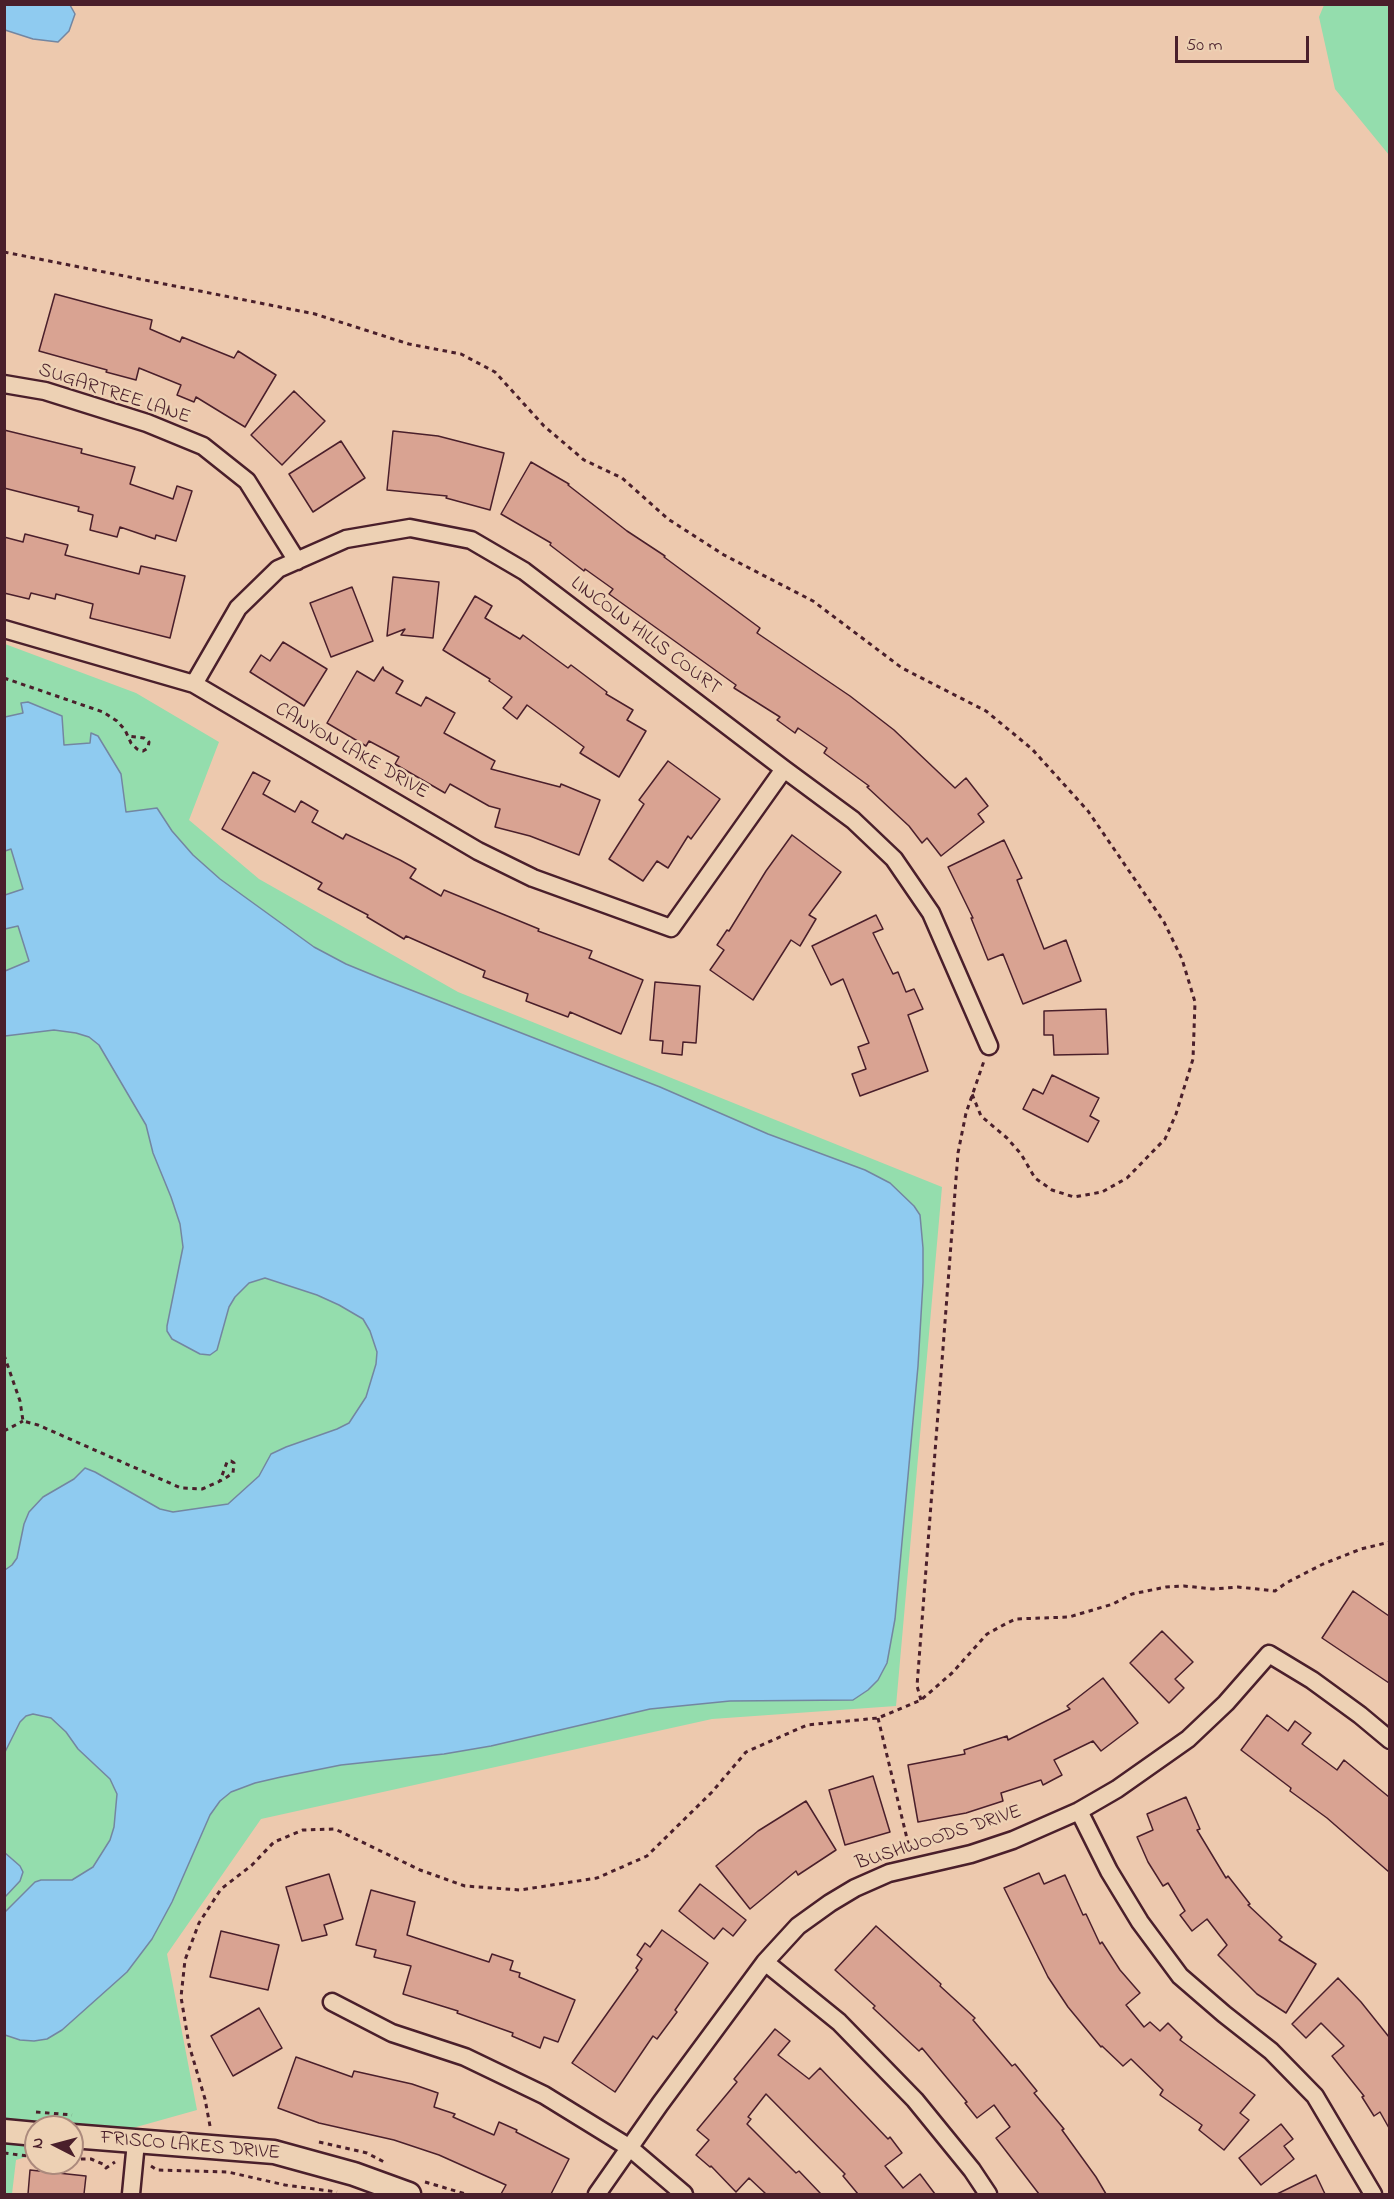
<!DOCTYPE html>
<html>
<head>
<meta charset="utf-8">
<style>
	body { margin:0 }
	#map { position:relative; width:1394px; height:2199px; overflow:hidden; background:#edc9ae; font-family:"Indie Flower",sans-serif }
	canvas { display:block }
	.frame { position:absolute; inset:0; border:6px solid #4a1f2b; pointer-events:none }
	.north { position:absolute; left:24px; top:2115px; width:60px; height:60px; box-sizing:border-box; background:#edd1b4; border:2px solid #ac8a7d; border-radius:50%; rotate:276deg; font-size:16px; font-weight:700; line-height:24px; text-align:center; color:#4a1f2b }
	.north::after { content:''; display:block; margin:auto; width:21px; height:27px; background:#4a1f2b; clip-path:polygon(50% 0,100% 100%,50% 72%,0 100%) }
	.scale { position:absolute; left:1175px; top:36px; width:134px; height:27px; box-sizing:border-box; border:3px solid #4a1f2b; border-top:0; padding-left:8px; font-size:18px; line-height:21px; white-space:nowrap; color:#4a1f2b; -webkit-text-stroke:4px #edd1b4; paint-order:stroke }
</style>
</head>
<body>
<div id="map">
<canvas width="1394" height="2199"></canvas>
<div class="frame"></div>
<div class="north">N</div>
<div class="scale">50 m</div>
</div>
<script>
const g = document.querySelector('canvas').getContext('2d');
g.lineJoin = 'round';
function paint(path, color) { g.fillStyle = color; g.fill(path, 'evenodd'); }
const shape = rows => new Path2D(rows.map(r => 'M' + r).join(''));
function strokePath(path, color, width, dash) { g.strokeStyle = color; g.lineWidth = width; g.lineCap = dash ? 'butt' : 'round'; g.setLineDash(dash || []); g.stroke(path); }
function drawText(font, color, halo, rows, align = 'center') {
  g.font = font + ' "Indie Flower",sans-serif'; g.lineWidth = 5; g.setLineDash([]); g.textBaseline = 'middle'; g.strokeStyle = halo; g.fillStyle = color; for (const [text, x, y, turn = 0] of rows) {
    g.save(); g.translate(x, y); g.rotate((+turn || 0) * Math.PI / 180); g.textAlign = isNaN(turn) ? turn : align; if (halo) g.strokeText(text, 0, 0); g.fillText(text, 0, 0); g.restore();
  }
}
paint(shape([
	[1324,5,1389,5,1389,155,1335,89,1319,17],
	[5,644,136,693,219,742,189,820,259,879,458,992,942,1187,896,1706,712,1719,261,1819,167,1954,197,2110,72,2145,72,2127,36,2127,36,2154,16,2160,12,2194,5,2194]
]), '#94ddad');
const water = shape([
	[5,4,70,5,75,14,69,31,58,42,33,39,5,30,5,4],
	[28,702,62,716,64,745,90,743,91,733,98,736,121,774,126,812,157,808,172,831,193,855,220,879,314,947,346,964,380,978,660,1087,768,1134,865,1170,890,1183,914,1206,920,1215,923,1248,923,1282,918,1366,895,1619,887,1663,878,1680,868,1690,853,1700,730,1701,650,1709,491,1746,444,1754,341,1765,281,1777,255,1783,231,1792,220,1801,210,1815,172,1902,152,1939,127,1972,62,2030,47,2039,34,2041,20,2040,5,2035,5,1912,35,1882,41,1880,72,1880,93,1867,110,1840,114,1827,117,1794,110,1779,78,1749,66,1732,51,1718,33,1714,26,1716,20,1722,5,1752,5,1570,12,1565,17,1558,24,1524,29,1512,43,1497,74,1479,85,1468,95,1472,160,1509,173,1512,228,1504,259,1476,271,1454,286,1447,337,1429,349,1423,366,1397,376,1364,377,1352,370,1331,363,1319,339,1305,317,1295,265,1278,249,1283,235,1297,229,1307,217,1350,210,1355,200,1354,172,1339,167,1331,167,1326,183,1247,180,1224,171,1197,153,1153,146,1125,99,1045,89,1037,76,1033,54,1030,5,1036,5,971,29,961,18,926,5,929,5,895,23,889,11,849,5,851,5,717,23,713,21,703,28,702],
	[4,1852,20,1866,23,1872,20,1881,5,1897,4,1852]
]);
paint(water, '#8fcbf0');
strokePath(water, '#7386a1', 1.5);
const building = shape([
	[55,294,152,320,150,329,180,342,182,337,234,358,238,351,276,375,245,427,196,397,194,402,177,395,181,385,139,368,136,380,106,372,107,370,39,351,55,294],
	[294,391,325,421,282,465,251,435,294,391],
	[4,430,82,449,81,453,135,467,130,484,173,499,177,486,192,491,176,541,156,535,155,539,120,527,117,537,90,530,93,515,78,511,79,507,4,488,4,430],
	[393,431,438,436,504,453,490,510,446,498,447,496,387,490,393,431],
	[341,441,365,478,313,512,289,474,341,441],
	[531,462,569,484,568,485,627,531,665,556,664,557,760,628,757,633,850,696,894,730,955,788,966,778,988,806,978,814,984,822,941,856,927,838,922,843,909,826,867,787,869,786,824,753,827,748,798,728,795,733,777,720,780,717,734,688,736,685,609,594,613,589,585,569,584,571,550,545,551,543,501,514,531,462],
	[25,534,68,545,65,555,139,574,141,566,185,576,170,638,90,618,93,604,56,594,55,599,31,593,29,599,4,593,4,537,23,542,25,534],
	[393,577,439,582,433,638,401,635,405,629,387,636,393,577],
	[352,587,373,641,331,657,310,603,352,587],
	[475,596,492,606,485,618,520,639,523,635,568,668,571,665,607,692,606,694,633,710,627,720,646,731,619,777,580,753,584,747,527,705,517,719,503,708,512,697,489,681,490,679,443,650,475,596],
	[283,642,327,669,304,706,250,672,261,655,270,661,283,642],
	[383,667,384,670,403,681,396,693,421,706,426,697,455,713,444,733,495,761,491,769,560,787,561,784,600,800,579,855,530,836,495,827,500,809,489,806,450,784,445,793,395,764,399,757,369,741,366,746,327,723,357,671,374,681,383,667],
	[668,761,720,799,691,839,688,836,668,868,657,861,643,881,609,859,644,804,639,800,668,761],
	[253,772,270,781,263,794,295,812,301,801,318,811,312,822,343,839,346,834,400,860,416,869,410,878,441,896,444,890,539,929,538,931,592,951,589,958,643,980,621,1034,570,1012,568,1017,526,1001,528,994,483,977,485,971,406,936,404,939,367,917,368,915,318,889,322,883,222,829,253,772],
	[792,835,841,872,809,915,816,919,800,946,791,940,753,1000,710,970,724,950,717,945,727,930,729,931,766,871,792,835],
	[1004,840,1022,878,1017,880,1044,949,1066,940,1081,981,1023,1004,1003,954,988,960,971,918,973,918,948,867,1004,840],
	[876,915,883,929,873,933,893,974,898,972,906,992,914,989,923,1009,908,1015,928,1071,860,1096,852,1074,866,1069,858,1047,869,1043,843,979,831,985,812,946,876,915],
	[655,982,700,986,696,1043,683,1042,682,1055,662,1053,663,1041,650,1040,655,982],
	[1106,1009,1108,1054,1054,1055,1053,1035,1044,1035,1044,1011,1106,1009],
	[1052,1075,1099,1098,1090,1116,1099,1121,1088,1142,1023,1109,1033,1089,1043,1094,1052,1075],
	[1353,1591,1389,1616,1389,1683,1322,1638,1353,1591],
	[1162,1631,1193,1662,1175,1679,1184,1688,1169,1703,1130,1663,1162,1631],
	[1103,1678,1138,1723,1101,1751,1093,1741,1054,1760,1062,1775,1043,1785,1041,1780,1001,1793,1003,1801,966,1813,918,1822,908,1765,965,1754,964,1750,1007,1736,1008,1740,1070,1709,1067,1706,1103,1678],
	[1267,1715,1288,1731,1295,1721,1311,1733,1302,1744,1337,1770,1344,1760,1389,1797,1389,1872,1327,1818,1290,1791,1291,1788,1241,1750,1267,1715],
	[873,1776,890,1832,845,1845,829,1790,873,1776],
	[1186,1797,1200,1829,1197,1830,1226,1878,1228,1876,1250,1904,1248,1905,1282,1937,1279,1940,1316,1964,1286,2013,1257,1994,1218,1955,1227,1945,1207,1919,1192,1931,1180,1915,1185,1911,1168,1883,1163,1886,1148,1862,1137,1837,1153,1830,1147,1814,1186,1797],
	[806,1801,836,1850,798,1875,796,1871,750,1909,716,1866,758,1831,806,1801],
	[1039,1873,1044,1884,1065,1875,1083,1915,1086,1914,1100,1944,1102,1942,1120,1970,1140,1993,1126,2005,1144,2027,1150,2022,1160,2031,1168,2023,1182,2037,1180,2040,1255,2095,1240,2113,1249,2120,1224,2150,1199,2130,1202,2125,1160,2095,1163,2090,1131,2059,1123,2066,1102,2046,1101,2047,1068,2007,1048,1977,1004,1888,1039,1873],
	[329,1874,343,1919,324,1925,327,1935,302,1941,286,1887,329,1874],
	[700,1884,746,1920,733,1936,723,1928,714,1939,679,1911,700,1884],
	[371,1890,415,1902,407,1935,489,1962,492,1954,513,1961,510,1970,520,1973,519,1977,575,2000,558,2042,544,2037,540,2048,512,2036,513,2033,457,2013,458,2011,403,1994,411,1966,374,1957,376,1950,356,1945,371,1890],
	[876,1926,941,1984,940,1986,975,2018,973,2020,1012,2066,1015,2064,1037,2091,1034,2093,1064,2129,1062,2130,1096,2177,1106,2194,1039,2194,996,2138,1010,2127,994,2105,977,2118,965,2103,967,2102,922,2048,919,2051,873,2008,875,2006,835,1970,876,1926],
	[662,1930,708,1963,675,2010,677,2012,657,2039,653,2036,615,2092,572,2063,638,1970,636,1968,642,1959,637,1955,645,1943,650,1947,662,1930],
	[221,1931,279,1945,268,1990,210,1977,221,1931],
	[1338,1978,1361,2002,1389,2037,1389,2128,1380,2112,1374,2116,1362,2097,1364,2096,1332,2056,1344,2046,1321,2023,1306,2038,1292,2024,1338,1978],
	[259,2008,282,2048,233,2076,211,2036,259,2008],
	[775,2029,790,2041,778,2055,809,2079,820,2068,888,2139,890,2137,902,2153,885,2166,903,2188,920,2174,935,2194,858,2194,843,2176,845,2174,766,2094,748,2117,751,2119,747,2124,796,2173,799,2171,821,2194,766,2194,749,2178,736,2192,711,2166,710,2167,696,2155,709,2140,697,2130,737,2082,734,2079,775,2029],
	[296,2057,352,2077,354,2071,412,2084,438,2093,434,2107,455,2114,453,2117,494,2135,499,2122,517,2130,516,2132,569,2159,551,2194,501,2194,506,2185,439,2155,394,2140,319,2123,278,2108,296,2057],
	[1281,2124,1293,2139,1284,2146,1294,2159,1261,2185,1239,2158,1281,2124],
	[30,2170,86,2176,84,2194,28,2194,30,2170],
	[1316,2175,1325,2194,1277,2194,1316,2175]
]);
paint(building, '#d9a392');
strokePath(building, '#4a1f2b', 1.5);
const street = shape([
	[4,384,45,391,147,423,203,446,247,481,297,561],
	[4,629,194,684,478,851,533,878,671,928,784,769],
	[194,684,238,608,278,569,346,539,410,528,471,540,524,571,784,769,853,820,894,859,931,913,989,1046],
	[1079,1811,1109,1871,1140,1922,1180,1976,1224,2014,1271,2051,1315,2096,1373,2194],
	[765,1962,839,2022,915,2100,972,2170,988,2194],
	[332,2002,392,2033,465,2057,544,2095,630,2148,684,2194],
	[131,2194,136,2142],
	[597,2194,660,2104,765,1962,798,1926,830,1903,855,1888,889,1873,971,1854,1013,1840,1079,1811,1117,1789,1188,1739,1226,1703,1269,1654,1312,1680,1360,1715,1390,1740]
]);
const secondary = shape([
	[4,2131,36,2134],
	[72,2136,274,2152,354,2174,409,2194]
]);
strokePath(street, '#4a1f2b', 21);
strokePath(secondary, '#4a1f2b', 27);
strokePath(shape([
	[4,252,315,314,409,344,461,354,495,372,544,426,584,460,622,478,668,519,724,555,813,601,902,668,986,711,1032,749,1088,811,1164,922,1182,959,1195,1002,1193,1059,1176,1114,1165,1139,1127,1178,1102,1192,1074,1197,1052,1190,1035,1178,1021,1154,1007,1138,981,1116,972,1094],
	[4,678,103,712,117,721,125,730,131,743,137,749,143,751,148,748,149,742,144,738,128,736],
	[4,1355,20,1401,23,1421,38,1425,181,1488,202,1489,216,1483,220,1481,227,1477,233,1473,234,1463,231,1461,227,1462,220,1481],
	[4,1431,23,1421],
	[921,1700,917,1686,958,1153,966,1113,984,1061],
	[878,1718,910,1851],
	[36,2112,72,2115],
	[210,2126,205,2099,189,2045,181,1997,185,1960,199,1923,221,1889,252,1865,274,1842,303,1830,335,1829,420,1870,465,1886,520,1890,597,1878,647,1856,712,1792,746,1752,807,1725,878,1718,921,1700,952,1673,987,1634,1007,1623,1016,1619,1069,1617,1113,1604,1132,1594,1166,1587,1184,1586,1213,1589,1238,1587,1275,1591,1286,1583,1323,1564,1361,1549,1390,1542],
	[319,2142,367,2153,384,2162],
	[4,2153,36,2157],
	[72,2159,91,2159,103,2164,106,2168,115,2162],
	[151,2166,157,2170,228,2172,285,2185,337,2192],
	[425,2182,466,2194]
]), '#4a1f2b', 3, [4.5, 4.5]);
strokePath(street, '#edd1b4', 16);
strokePath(secondary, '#edd1b4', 22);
drawText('20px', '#4a1f2b', '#edd1b4', [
	["SUGARTREE LANE",114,395,18],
	["LINCOLN HILLS COURT",645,637,37],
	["CANYON LAKE DRIVE",351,752,30],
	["BUSHWOODS DRIVE",939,1839,-18],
	["FRISCO LAKES DRIVE",190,2147,5]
]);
</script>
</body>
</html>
